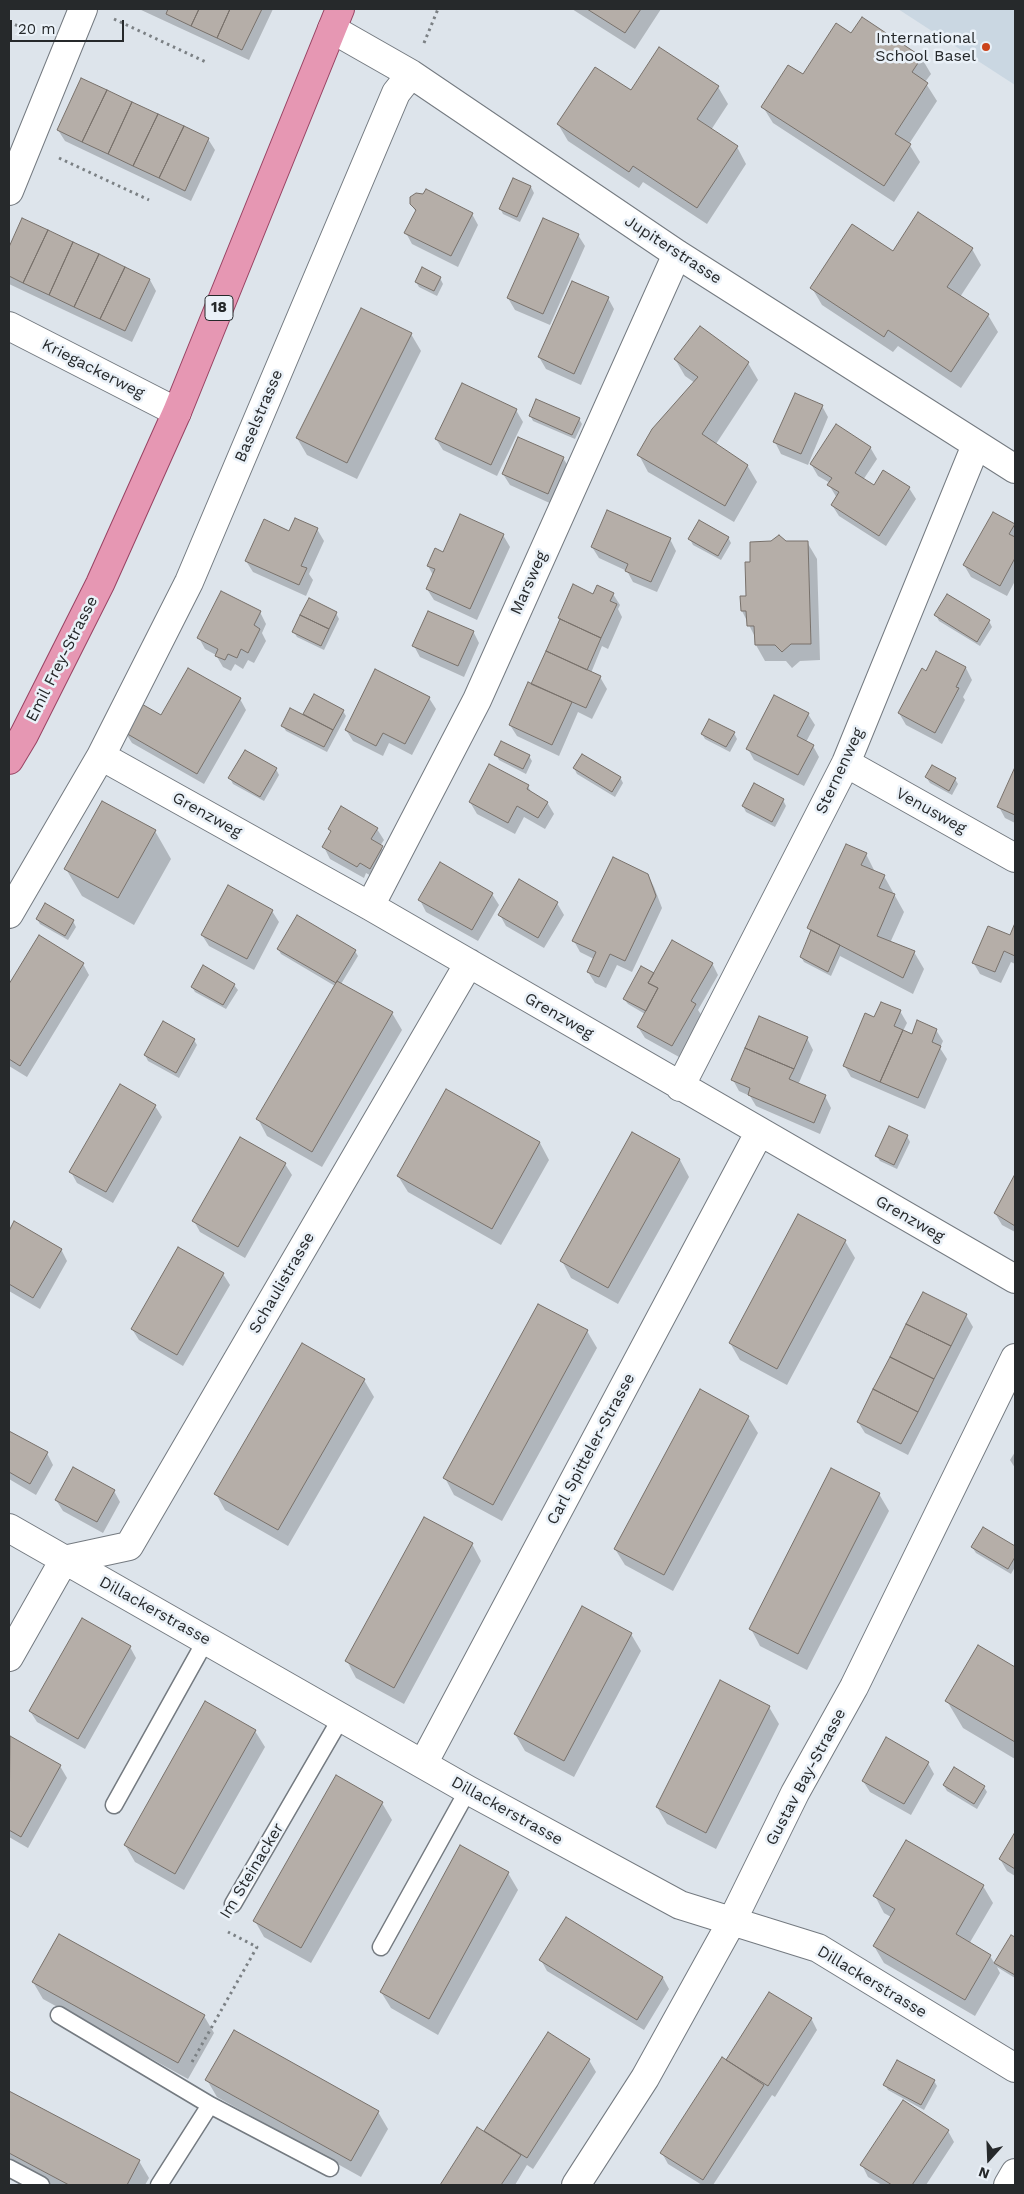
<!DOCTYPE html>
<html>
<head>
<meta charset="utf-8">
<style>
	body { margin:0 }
	#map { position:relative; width:1024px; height:2194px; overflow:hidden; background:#dde4eb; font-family:"Work Sans",sans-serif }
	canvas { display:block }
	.frame { position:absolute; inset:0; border:10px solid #26292b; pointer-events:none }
	.north { position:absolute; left:964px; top:2134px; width:50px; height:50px; -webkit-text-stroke:4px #eaf1f8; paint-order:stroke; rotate:200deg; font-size:14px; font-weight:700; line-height:20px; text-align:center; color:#26292b }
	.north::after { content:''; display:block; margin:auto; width:18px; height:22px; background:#26292b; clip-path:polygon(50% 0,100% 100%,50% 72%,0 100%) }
	.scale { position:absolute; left:10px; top:20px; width:114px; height:22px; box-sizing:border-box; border:2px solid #26292b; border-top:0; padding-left:6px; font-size:15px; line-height:18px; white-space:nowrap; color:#26292b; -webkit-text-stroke:4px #eaf1f8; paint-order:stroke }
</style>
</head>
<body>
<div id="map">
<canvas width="1024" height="2194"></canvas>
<div class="frame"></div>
<div class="north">N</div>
<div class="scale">20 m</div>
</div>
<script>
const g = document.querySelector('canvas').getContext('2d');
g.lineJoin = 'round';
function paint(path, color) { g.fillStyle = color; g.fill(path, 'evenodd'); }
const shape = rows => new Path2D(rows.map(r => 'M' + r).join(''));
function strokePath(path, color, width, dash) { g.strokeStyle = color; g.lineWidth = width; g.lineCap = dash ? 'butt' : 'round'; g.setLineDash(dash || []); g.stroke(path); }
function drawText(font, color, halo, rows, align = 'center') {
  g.font = font + ' "Work Sans",sans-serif'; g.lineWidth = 5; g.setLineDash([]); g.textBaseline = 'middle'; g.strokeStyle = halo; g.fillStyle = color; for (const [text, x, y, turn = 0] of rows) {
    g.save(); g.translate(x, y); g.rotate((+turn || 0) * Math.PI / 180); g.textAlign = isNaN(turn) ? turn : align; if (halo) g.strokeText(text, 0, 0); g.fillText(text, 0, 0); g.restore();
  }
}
paint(shape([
	[898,9,1015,9,1015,85]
]), '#cad7e2');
paint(shape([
	[139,9,273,9,249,60],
	[572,9,661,9,635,49],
	[921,57,931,74,925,82,937,101,909,144,920,162,894,202,773,123,763,107,804,76],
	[718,87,728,104,711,130,737,147,746,164,707,224,643,182,639,188,568,141,558,124,631,92],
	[58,130,208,139,215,150,191,201,65,141],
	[513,180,531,187,534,193,520,222,503,214,500,208],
	[424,195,472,214,478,225,458,267,412,244,406,233,416,212,411,204],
	[23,220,150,280,156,291,132,342,9,284,9,250],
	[578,235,585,246,550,325,515,310,508,298],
	[972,249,981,265,960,297,988,315,998,332,961,388,898,346,893,352,822,305,812,288,893,252],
	[440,278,443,284,437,296,419,287,416,282],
	[608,298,614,309,581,385,546,369,539,357],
	[411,334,421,351,357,479,307,455,297,438],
	[675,359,748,363,758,380,716,444,747,465,757,482,734,522,648,472,639,455,695,383,685,376],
	[822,406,828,417,808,465,781,454,775,442],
	[516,410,523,422,497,476,443,450,436,439],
	[530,415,579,419,582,424,575,439,533,421],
	[870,447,877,459,863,480,874,487,909,488,916,499,886,546,839,516,832,505,837,498,829,485,830,483,818,476,811,464],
	[563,458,570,469,554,505,510,485,503,474],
	[1014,525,1015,581,1007,596,971,577,964,565],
	[317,529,324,541,309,574,313,580,306,596,253,572,246,561,290,532],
	[503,535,510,547,477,620,434,600,427,589,433,575,428,566],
	[728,537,731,543,721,560,693,545,690,539],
	[670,539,676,551,657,592,633,582,627,571,599,558,592,547],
	[785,542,807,542,817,559,820,660,800,661,792,668,786,661,765,661,756,645,756,639,742,611,747,597,752,563],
	[613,594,620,605,618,609,622,617,608,649,602,646,591,673,600,677,607,689,592,719,578,712,559,756,517,736,510,725,532,685,561,621,559,618,594,595],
	[260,612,266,624,262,633,266,641,254,663,248,660,243,669,235,664,231,671,223,667,216,655,205,649,199,638],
	[336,613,339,619,324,650,297,637,294,632],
	[936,615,989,621,992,627,980,646,939,621],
	[473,631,479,643,464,677,420,657,414,646],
	[937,653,966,668,972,680,963,697,965,700,942,744,906,725,899,713],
	[314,696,343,711,346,716,327,752,286,731,283,726,304,716],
	[429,698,436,709,412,755,389,743,383,756,353,741,346,730],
	[240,699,246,710,204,784,132,743,125,732,161,717],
	[808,714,815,725,806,742,813,746,819,757,804,786,754,760,748,749],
	[734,733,737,739,730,752,705,739,702,734],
	[496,754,529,756,532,761,526,774,499,760],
	[574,768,620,777,623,783,615,797,577,774],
	[276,769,279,775,264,801,233,784,230,778],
	[1015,770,1015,823,1005,818,999,807],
	[926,777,955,779,958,784,952,795,930,783],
	[528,786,532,794,547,802,554,814,545,829,524,817,515,834,477,814,470,802],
	[783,800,786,806,775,827,746,812,743,806],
	[329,829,377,829,384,840,380,846,389,858,377,879,366,873,364,878,330,859,324,847,332,833],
	[155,831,171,859,134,925,82,896,66,869],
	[866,854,875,872,884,876,904,912,890,943,914,952,924,969,913,994,840,956,831,976,804,962,801,957,812,933,809,928],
	[648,875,654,887,662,908,632,972,617,965,606,988,595,983,588,972,594,959,580,952,574,941],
	[519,881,557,903,564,915,544,948,506,926,500,915],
	[492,894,499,905,478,941,426,912,420,900],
	[272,911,279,922,254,970,209,946,202,935],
	[37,919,73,921,76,927,68,940,40,924],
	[1015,926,1015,964,1011,962,1001,983,980,974,973,962,1010,936],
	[39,937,83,964,89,975,27,1077,9,1066,9,986],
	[278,949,355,951,358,956,341,984,392,1013,402,1030,322,1167,267,1136,258,1119,335,986,281,954],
	[712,963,718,975,698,1010,702,1016,679,1057,645,1038,638,1027,645,1014,628,1004,624,999],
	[234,985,238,990,226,1009,195,992,192,987],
	[900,1011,907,1023,903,1031,912,1035,936,1030,943,1041,940,1048,947,1059,925,1109,851,1077,844,1065,875,1019],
	[807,1038,813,1050,798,1085,825,1096,831,1108,820,1134,756,1106,750,1096,739,1091,733,1080],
	[194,1040,197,1045,179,1078,148,1061,145,1055],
	[446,1091,540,1143,549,1160,501,1245,408,1192,398,1176],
	[155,1106,162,1117,113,1203,77,1183,71,1172],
	[632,1134,680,1160,689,1177,618,1304,571,1278,562,1261],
	[907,1136,910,1142,897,1169,880,1161,876,1155],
	[285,1164,292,1175,245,1258,200,1232,194,1221],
	[1015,1177,1015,1232,1002,1225,995,1213],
	[15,1223,61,1249,67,1261,40,1309,9,1291,9,1233],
	[845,1241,855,1258,787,1385,740,1360,730,1343],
	[223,1274,230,1285,183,1366,139,1340,132,1329],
	[924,1293,966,1315,973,1327,908,1455,865,1433,858,1422],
	[587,1331,597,1348,502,1521,454,1495,445,1478],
	[302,1344,364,1380,374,1397,288,1546,225,1510,216,1494],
	[748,1417,758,1433,673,1591,625,1565,615,1549],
	[9,1432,47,1453,53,1465,36,1495,9,1479],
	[1015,1452,1015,1468,1010,1460],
	[114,1491,120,1502,103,1533,63,1511,56,1500],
	[879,1494,889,1511,807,1670,760,1646,751,1629],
	[983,1529,1015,1548,1015,1567,1011,1574,976,1553,972,1547],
	[472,1544,481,1561,404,1704,356,1678,347,1661],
	[631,1634,641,1651,574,1777,525,1751,515,1734],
	[130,1647,136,1658,85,1749,37,1722,30,1711],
	[978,1647,1015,1668,1015,1759,963,1728,947,1701],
	[769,1707,779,1724,716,1849,667,1824,657,1807],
	[255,1731,265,1747,184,1890,135,1862,125,1845],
	[10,1737,60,1766,67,1778,28,1848,9,1837],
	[928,1763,934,1774,911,1815,870,1792,863,1781],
	[336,1776,382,1803,392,1820,311,1963,264,1937,255,1921],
	[944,1786,984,1787,987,1792,977,1809,947,1791],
	[1015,1834,1015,1876,1007,1871,1000,1859],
	[461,1847,508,1873,518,1890,438,2035,391,2008,381,1992],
	[983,1886,993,1903,969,1944,990,1956,995,1964,1011,1936,1015,1939,1015,1978,997,1967,1000,1973,975,2016,884,1963,874,1946,891,1917,884,1913,875,1896],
	[566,1918,663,1978,669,1989,644,2030,547,1971,541,1960],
	[33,1982,204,2016,214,2033,188,2079,43,1999],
	[811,2018,817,2030,775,2097,772,2095,713,2185,702,2185,668,2164,662,2153,727,2062],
	[548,2034,589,2060,596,2072,533,2169,527,2165,515,2185,441,2185,477,2129,484,2133],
	[207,2080,378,2112,388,2129,361,2177,217,2097],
	[934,2081,937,2086,924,2110,888,2090,885,2085],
	[9,2092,139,2161,149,2178,145,2185,49,2185,9,2164],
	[948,2131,954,2142,926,2185,882,2185,868,2177,862,2165]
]), '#0003');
const building = shape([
	[168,9,199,9,191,26,166,14,168,9],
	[199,9,230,9,217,38,191,26,199,9],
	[230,9,262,9,242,50,217,38,230,9],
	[587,9,641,9,625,33,587,9],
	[862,17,922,57,912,72,928,83,895,134,911,144,884,186,761,107,788,65,803,74,836,23,851,33,862,17],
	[659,47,719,86,697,119,738,146,697,208,633,166,629,172,557,124,595,67,631,90,659,47],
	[81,78,107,90,82,142,57,130,81,78],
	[107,90,132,102,108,154,82,142,107,90],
	[132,102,158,114,133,166,108,154,132,102],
	[158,114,184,126,159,178,133,166,158,114],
	[184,126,209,138,185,191,159,178,184,126],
	[513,178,531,186,517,217,499,209,513,178],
	[426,189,473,213,451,256,404,233,416,210,410,204,410,197,416,193,423,194,426,189],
	[918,212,973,248,947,287,989,314,951,372,888,330,884,337,810,288,852,224,893,251,918,212],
	[22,218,48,230,23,283,9,276,9,247,22,218],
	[543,218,579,234,543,314,507,298,543,218],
	[48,230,73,242,49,295,23,283,48,230],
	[73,242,99,254,74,307,49,295,73,242],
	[99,254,125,267,100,319,74,307,99,254],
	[125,267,150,279,125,331,100,319,125,267],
	[422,267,441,277,434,291,415,282,422,267],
	[572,281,609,297,574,374,538,357,572,281],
	[361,308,412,333,347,463,296,438,361,308],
	[700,326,749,362,702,434,748,465,725,506,637,455,652,429,698,377,674,359,700,326],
	[462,383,517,409,491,465,435,439,462,383],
	[795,393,823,405,801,454,773,442,795,393],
	[536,399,580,418,572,435,529,416,536,399],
	[836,424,871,447,855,473,874,485,883,470,910,487,879,536,831,505,839,492,827,485,832,478,810,464,836,424],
	[518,437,564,457,548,494,502,474,518,437],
	[607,510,671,538,651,582,625,571,628,564,591,547,607,510],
	[993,512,1015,524,1009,534,1015,537,1015,558,1000,586,963,565,993,512],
	[460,514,504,534,470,609,426,589,435,569,427,566,435,548,443,552,460,514],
	[295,518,318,528,301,566,307,568,299,585,245,561,264,519,289,531,295,518],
	[699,520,729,537,718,556,688,539,699,520],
	[779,535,786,541,808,541,811,644,791,644,782,652,775,645,755,645,754,626,747,626,746,611,741,611,740,596,746,596,745,562,750,562,750,542,771,541,779,535],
	[573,584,593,594,597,585,614,593,610,601,617,604,601,638,558,618,573,584],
	[221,591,261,611,254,625,260,629,248,653,241,649,237,658,228,654,225,660,215,656,218,649,197,638,221,591],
	[947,594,990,620,977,642,934,615,947,594],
	[309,598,337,612,329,629,300,615,309,598],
	[428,611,474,631,458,666,412,646,428,611],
	[300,615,329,629,321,646,292,632,300,615],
	[560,619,601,638,587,670,546,651,560,619],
	[546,651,601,676,586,708,531,684,546,651],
	[936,651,966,667,956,687,959,688,935,733,898,713,922,668,926,671,936,651],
	[188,668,241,698,197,774,124,732,140,703,161,715,188,668],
	[375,669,430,697,405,744,383,733,376,746,345,730,375,669],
	[528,682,572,702,552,745,509,725,528,682],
	[314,694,344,710,333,730,303,714,314,694],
	[774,695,809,713,797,736,814,745,798,775,746,749,774,695],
	[290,708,333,730,324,747,281,726,290,708],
	[709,719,735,732,726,747,701,734,709,719],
	[501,741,530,755,523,769,494,755,501,741],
	[245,750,277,768,260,797,228,778,245,750],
	[582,754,621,777,612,792,573,768,582,754],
	[489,764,529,785,527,789,548,802,538,818,517,806,508,823,469,802,489,764],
	[932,765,956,778,949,791,925,777,932,765],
	[1015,767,1015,815,997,807,1015,767],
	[754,783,784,799,772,822,742,806,754,783],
	[102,801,156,830,118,898,64,869,102,801],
	[341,806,378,828,371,839,383,846,370,869,360,863,357,867,322,847,331,831,328,829,341,806],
	[846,844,867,853,861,865,885,875,879,888,895,894,877,936,915,951,903,978,807,928,846,844],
	[613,857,648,874,656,896,625,961,610,954,599,977,587,972,596,952,572,941,613,857],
	[440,862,493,893,472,930,418,900,440,862],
	[519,879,558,902,538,938,498,915,519,879],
	[228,885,273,910,247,959,201,935,228,885],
	[45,903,74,920,65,936,36,919,45,903],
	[297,915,356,950,336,983,277,949,297,915],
	[1015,923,1015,956,1004,951,995,972,972,963,988,926,1010,935,1015,923],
	[811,930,840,945,828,972,800,957,811,930],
	[39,935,84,963,20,1066,9,1059,9,984,39,935],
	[672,940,713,963,691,1001,696,1004,672,1046,637,1027,658,988,648,983,672,940],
	[203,965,235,984,223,1005,191,987,203,965],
	[641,966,654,973,648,983,658,988,646,1011,623,999,641,966],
	[337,981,393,1012,312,1152,256,1119,337,981],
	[881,1002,901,1010,894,1026,903,1030,880,1082,843,1066,865,1013,874,1017,881,1002],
	[759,1016,808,1037,794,1069,745,1048,759,1016],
	[917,1020,937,1029,932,1042,941,1046,918,1098,880,1082,903,1030,912,1034,917,1020],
	[163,1021,195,1039,176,1073,144,1055,163,1021],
	[745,1048,794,1069,789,1079,826,1095,814,1123,748,1095,750,1088,731,1080,745,1048],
	[120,1084,156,1105,106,1192,69,1172,120,1084],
	[446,1089,540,1142,492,1229,397,1176,446,1089],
	[889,1126,908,1135,894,1165,875,1156,889,1126],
	[632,1132,680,1159,608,1288,560,1261,632,1132],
	[240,1137,286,1163,238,1247,192,1221,240,1137],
	[1015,1174,1015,1226,994,1213,1015,1174],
	[798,1214,846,1240,777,1369,729,1343,798,1214],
	[14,1221,62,1249,33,1298,9,1284,9,1231,14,1221],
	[178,1247,224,1273,177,1355,131,1329,178,1247],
	[923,1292,967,1314,951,1346,906,1324,923,1292],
	[538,1304,588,1330,493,1505,443,1478,538,1304],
	[906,1324,951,1346,934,1379,890,1357,906,1324],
	[302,1343,365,1379,278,1530,214,1494,302,1343],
	[890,1357,934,1379,918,1412,873,1389,890,1357],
	[700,1389,749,1416,664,1575,614,1549,700,1389],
	[873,1389,918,1412,901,1444,857,1422,873,1389],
	[9,1431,48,1452,30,1484,9,1472,9,1431],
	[73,1467,115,1490,97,1522,55,1500,73,1467],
	[831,1468,880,1493,798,1654,749,1629,831,1468],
	[424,1517,473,1543,394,1688,345,1661,424,1517],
	[983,1527,1015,1546,1015,1557,1008,1569,971,1547,983,1527],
	[582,1606,632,1633,564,1761,514,1734,582,1606],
	[82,1618,131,1646,78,1739,29,1711,82,1618],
	[978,1645,1015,1667,1015,1742,945,1701,978,1645],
	[720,1680,770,1706,706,1833,656,1807,720,1680],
	[205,1701,256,1730,175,1874,124,1845,205,1701],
	[10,1736,61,1765,21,1837,9,1830,10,1736],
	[886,1737,929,1762,904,1804,862,1781,886,1737],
	[954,1767,985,1786,974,1804,943,1785,954,1767],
	[336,1775,383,1802,301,1948,253,1921,336,1775],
	[1015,1832,1015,1869,999,1859,1015,1832],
	[906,1840,984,1885,956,1934,991,1955,965,2000,873,1946,895,1909,873,1896,906,1840],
	[460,1845,509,1872,429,2019,380,1992,460,1845],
	[566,1917,663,1977,637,2020,539,1960,566,1917],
	[59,1934,205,2015,178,2063,32,1982,59,1934],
	[1011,1935,1015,1937,1015,1975,994,1963,1011,1935],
	[769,1992,812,2018,768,2086,726,2060,769,1992],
	[234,2030,379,2111,351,2161,205,2080,234,2030],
	[548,2032,590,2059,527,2158,484,2131,548,2032],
	[722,2057,764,2085,703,2180,660,2153,722,2057],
	[897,2060,935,2080,921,2105,883,2085,897,2060],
	[9,2091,140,2160,127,2185,69,2185,9,2153,9,2091],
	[903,2100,949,2130,912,2185,892,2185,860,2165,903,2100],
	[477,2127,521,2155,501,2185,440,2185,477,2127]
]);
paint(building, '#b5aea8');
strokePath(building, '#78716b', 1);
const service = shape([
	[114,1805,206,1640],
	[233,1904,341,1718],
	[381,1947,468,1790],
	[59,2015,210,2105,159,2185],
	[210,2105,330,2168],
	[9,2168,41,2185]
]);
const minor = shape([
	[332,29,411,74,677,254,1015,469],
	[9,191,83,9],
	[9,326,177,412],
	[101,756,370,906,1015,1279],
	[846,763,1015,858],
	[370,906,477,700,677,254],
	[9,914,101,756,189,582,396,93,411,74],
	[680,1087,846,763,976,445],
	[9,1528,468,1790,680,1905,818,1948,1015,2068],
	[9,1657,64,1560,129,1546,469,963],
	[423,1764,759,1133],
	[576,2185,645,2078,732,1921,795,1793,854,1687,1015,1358],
	[1008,2185,1015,2173]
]);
const primary = shape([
	[9,760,24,735,100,584,177,412,340,9]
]);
strokePath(service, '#747a80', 19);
strokePath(minor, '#747a80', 30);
strokePath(primary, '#984363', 30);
strokePath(shape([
	[114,19,206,62],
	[9,22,37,34],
	[424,43,438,9],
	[59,158,149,200],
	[192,2062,257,1947,228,1932]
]), '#7b8084', 3, [2.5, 4]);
strokePath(service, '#fff', 16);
strokePath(minor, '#fff', 28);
strokePath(primary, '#e697b3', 28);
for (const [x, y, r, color] of [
	[986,47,5,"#cb431b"]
]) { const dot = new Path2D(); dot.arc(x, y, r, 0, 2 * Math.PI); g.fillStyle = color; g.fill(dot); strokePath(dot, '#eaf1f8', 2); }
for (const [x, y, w] of [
	[219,308,28]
]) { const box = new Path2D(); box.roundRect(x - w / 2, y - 12.5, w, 25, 4); g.fillStyle = '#eaf1f8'; g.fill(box); strokePath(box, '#26292b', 1); }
drawText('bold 15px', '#26292b', null, [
	["18",219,308]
]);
drawText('16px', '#26292b', '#eaf1f8', [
	["International",976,38],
	["School Basel",976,56]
], 'right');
drawText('16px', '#26292b', '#eaf1f8', [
	["Jupiterstrasse",673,250,33],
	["Kriegackerweg",93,369,27],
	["Baselstrasse",259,416,-67],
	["Marsweg",529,583,-66],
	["Emil Frey-Strasse",62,659,-63],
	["Sternenweg",840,771,-65],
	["Venusweg",931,811,29],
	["Grenzweg",207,815,29],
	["Grenzweg",559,1016,30],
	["Grenzweg",910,1219,30],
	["Schaulistrasse",282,1283,-60],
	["Carl Spitteler-Strasse",591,1449,-62],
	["Dillackerstrasse",155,1611,29],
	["Gustav Bay-Strasse",806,1777,-62],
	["Dillackerstrasse",507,1811,29],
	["Im Steinacker",252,1871,-59],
	["Dillackerstrasse",872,1982,31]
]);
</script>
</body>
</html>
